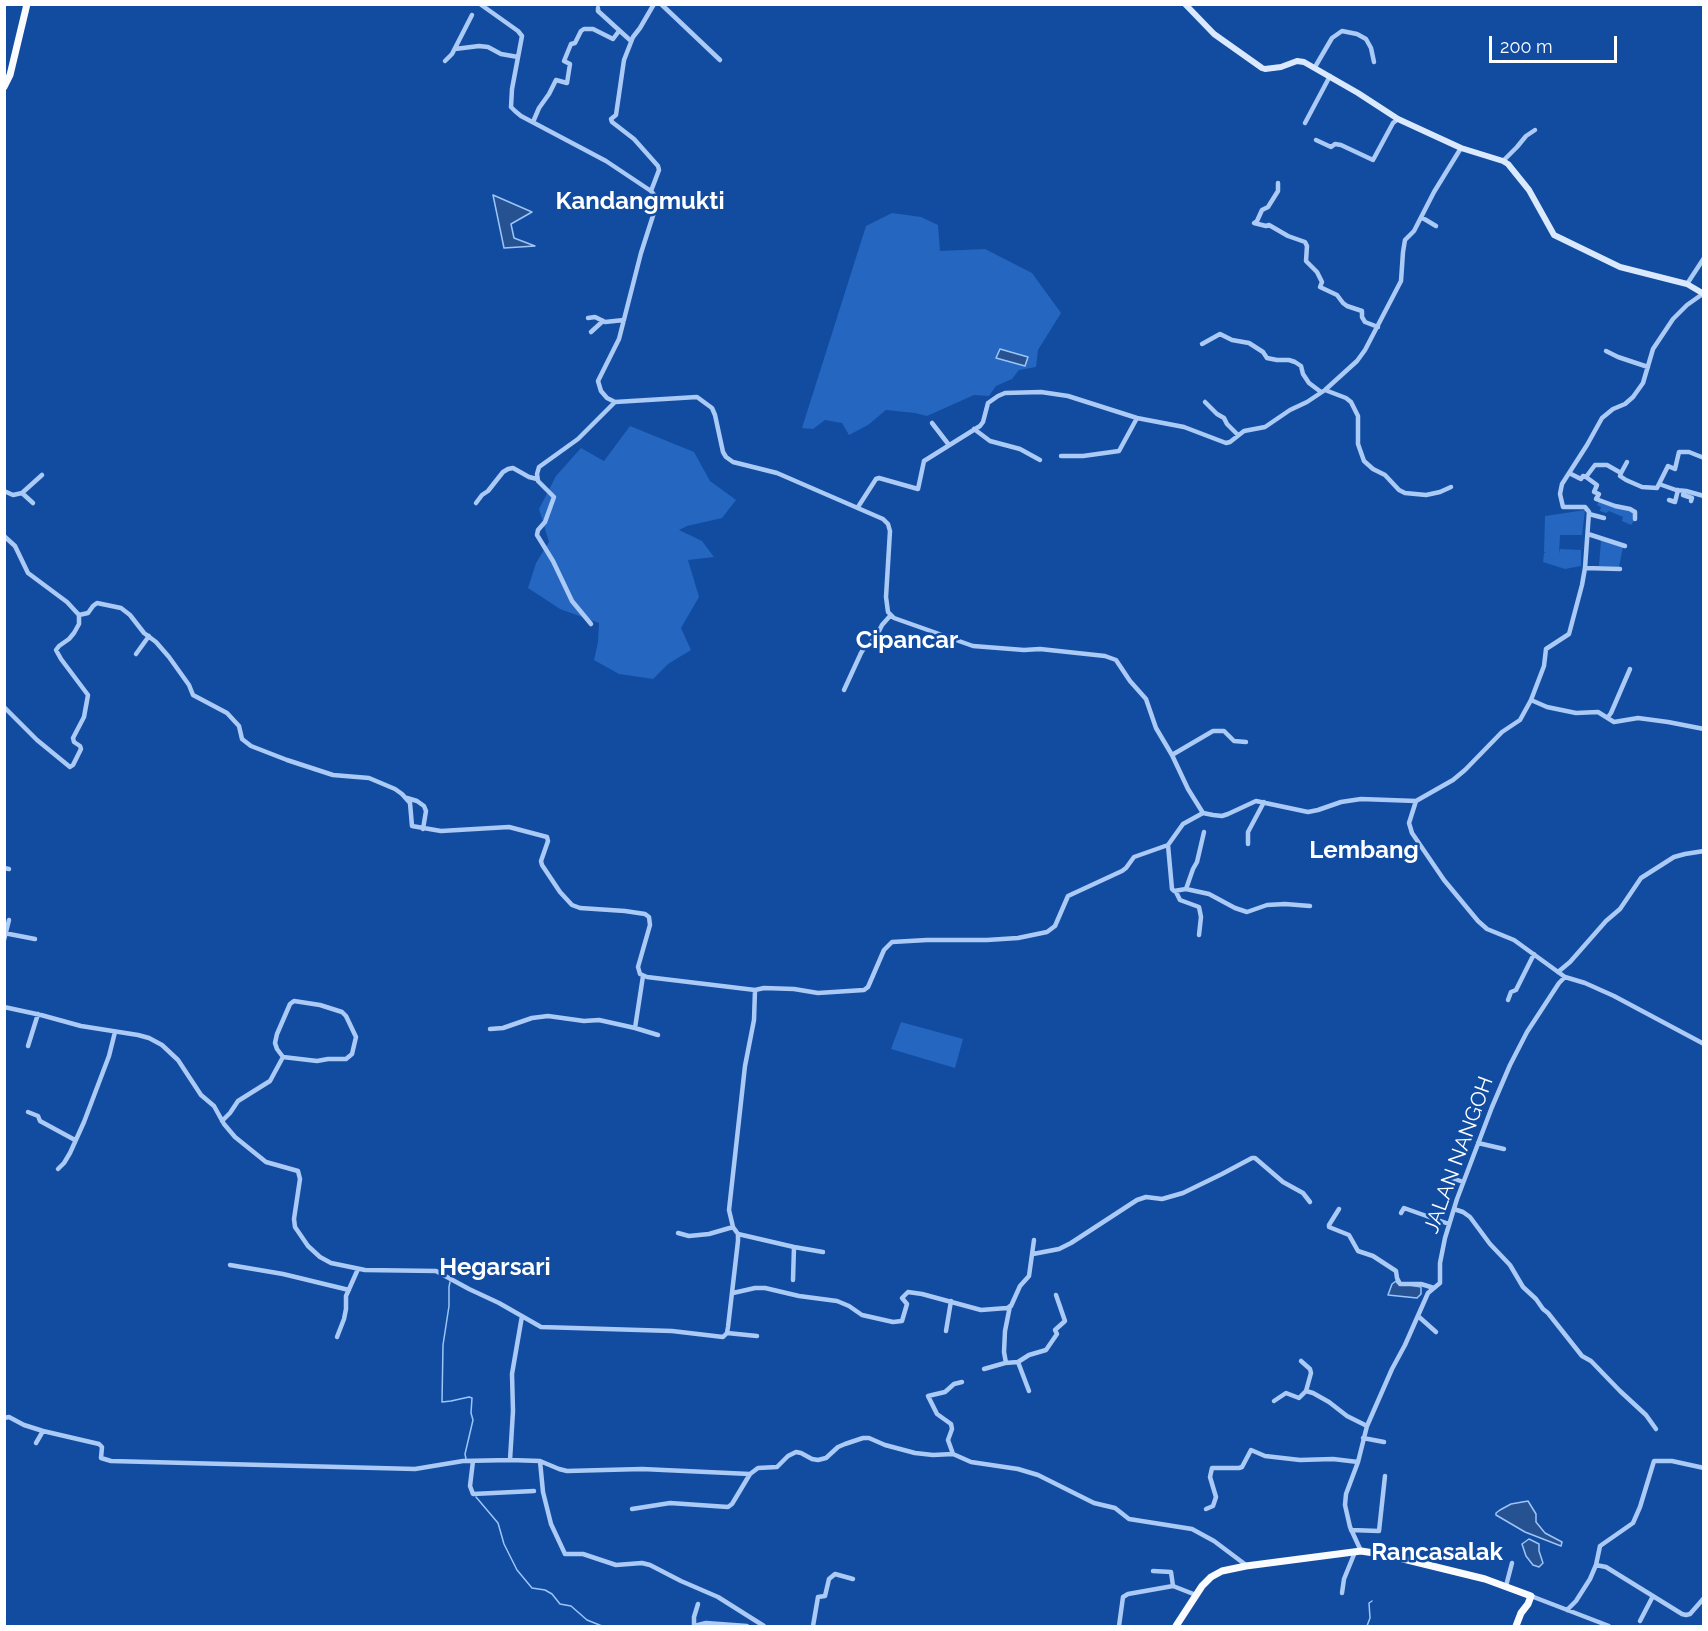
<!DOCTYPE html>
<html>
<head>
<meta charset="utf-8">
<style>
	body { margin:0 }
	#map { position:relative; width:1708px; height:1631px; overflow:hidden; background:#114ca1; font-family:Raleway,sans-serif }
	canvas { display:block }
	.frame { position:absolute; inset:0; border:6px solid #fff; pointer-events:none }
	.scale { position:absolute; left:1489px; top:36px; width:128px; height:27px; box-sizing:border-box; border:3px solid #fff; border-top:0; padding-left:8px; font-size:18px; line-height:21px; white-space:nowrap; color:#fff; -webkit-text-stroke:4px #114ca1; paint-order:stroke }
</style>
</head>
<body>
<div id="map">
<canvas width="1708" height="1631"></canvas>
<div class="frame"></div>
<div class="scale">200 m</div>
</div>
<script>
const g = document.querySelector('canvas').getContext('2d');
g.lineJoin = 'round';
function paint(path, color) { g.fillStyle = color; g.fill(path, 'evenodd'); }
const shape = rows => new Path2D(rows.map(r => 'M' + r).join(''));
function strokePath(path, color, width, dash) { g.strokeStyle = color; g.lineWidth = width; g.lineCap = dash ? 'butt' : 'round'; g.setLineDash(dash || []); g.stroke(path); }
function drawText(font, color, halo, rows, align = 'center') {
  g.font = font + ' Raleway,sans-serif'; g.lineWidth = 5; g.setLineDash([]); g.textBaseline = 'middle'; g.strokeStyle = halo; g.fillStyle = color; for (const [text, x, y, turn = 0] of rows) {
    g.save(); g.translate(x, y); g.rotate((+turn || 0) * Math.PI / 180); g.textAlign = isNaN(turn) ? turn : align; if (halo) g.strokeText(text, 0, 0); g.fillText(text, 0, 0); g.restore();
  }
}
paint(shape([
	[892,213,921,217,938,225,940,251,985,249,1032,273,1061,313,1038,350,1036,367,1019,370,1012,379,996,386,989,396,974,395,927,416,915,413,886,410,868,425,849,435,842,423,825,420,813,429,802,428,866,226],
	[630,426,694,452,710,481,736,500,722,518,687,526,679,530,702,541,714,557,688,560,699,597,681,628,691,650,668,664,653,679,619,674,594,660,598,642,599,623,560,609,528,588,536,563,549,542,539,509,556,476,581,448,604,461],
	[1599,501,1630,510,1634,513,1634,521,1631,525,1622,521,1623,517,1609,511,1606,513,1600,511,1601,507,1597,505],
	[1585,510,1582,535,1560,535,1559,554,1560,549,1581,550,1581,566,1565,569,1543,562,1544,553,1546,552,1544,552,1545,516],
	[1601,540,1623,547,1619,567,1599,566],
	[901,1022,963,1039,955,1068,891,1049]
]), '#2466c0');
const water = shape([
	[493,195,532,212,511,224,514,238,535,246,504,248,493,195],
	[1000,349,1028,357,1025,366,996,358,1000,349],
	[1396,1281,1397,1283,1421,1287,1421,1294,1417,1298,1388,1295,1392,1284,1396,1281],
	[1528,1501,1536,1514,1536,1522,1545,1533,1562,1542,1561,1546,1525,1532,1496,1515,1496,1513,1500,1510,1511,1504,1528,1501],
	[1529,1539,1539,1544,1539,1551,1543,1563,1539,1567,1533,1565,1526,1556,1522,1544,1529,1539]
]);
paint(water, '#275291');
strokePath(water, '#9dc5f8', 1.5);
strokePath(shape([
	[452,1277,453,1272],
	[450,1282,449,1287,449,1306,443,1345,442,1402,451,1401,469,1397,472,1398,471,1413,473,1420,465,1454,466,1459],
	[476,1497,498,1523,504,1544,517,1570,532,1588,545,1590,552,1594,560,1604,571,1606,587,1620,602,1626],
	[1367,1626,1370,1618,1369,1603,1372,1601]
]), '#9dc5f8', 1.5);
strokePath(shape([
	[480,4,518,31,522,36,512,89,511,107,515,111,521,116,606,161,651,191,658,200,641,253,619,339,598,381,601,391,607,398,615,402,697,397,712,408,715,415,723,452,726,457,733,462,777,473,883,519,888,524,890,531,886,597,888,612,894,618,973,646,1024,650,1040,649,1105,656,1116,660,1130,681,1146,699,1156,728,1172,755,1188,789,1203,813,1213,815,1222,816,1228,814,1256,801,1308,812,1318,810,1341,802,1361,799,1416,801,1453,780,1465,770,1502,732,1520,720,1531,700,1544,666,1546,649,1569,634,1582,585,1585,568,1589,512,1585,507,1563,507,1560,494,1562,484,1587,445,1602,418,1613,409,1625,404,1633,397,1643,383,1653,349,1673,319,1687,305,1704,293],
	[661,4,720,60],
	[598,8,598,11,631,41],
	[455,49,479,46,488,47,501,54,518,57],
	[445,61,452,54,472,15],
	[1315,67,1332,38,1342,31,1357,34,1366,39,1371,48,1374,62],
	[533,122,539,108,549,94,556,80,567,83,570,64,564,61,571,44,575,43,581,31,584,29,593,29,613,39,619,31],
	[1305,123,1330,76],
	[1316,140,1331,147,1335,144,1341,145,1373,160,1393,123,1398,119],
	[1503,161,1517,147,1526,136,1535,130],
	[1278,183,1278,191,1268,207,1262,210,1257,221,1254,223,1266,226,1269,225,1288,236,1305,242,1307,246,1306,261,1317,272,1322,282,1320,287,1337,295,1343,303,1347,306,1362,311,1362,317,1365,322,1378,327],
	[651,191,659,170,658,166,634,139,612,122,611,119,616,115,624,60,633,37,640,28,654,4],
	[1421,217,1436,226],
	[1687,284,1704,258],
	[588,318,595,317,605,322,624,320],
	[591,332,603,321],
	[1202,344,1220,334,1232,340,1249,343,1263,352,1267,358,1277,360,1289,360,1295,362,1301,366,1303,374,1309,383,1321,392],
	[1606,351,1618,357,1648,367],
	[1325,390,1346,398,1351,402,1358,416,1358,444,1364,461,1373,469,1385,475,1399,490,1405,493,1426,495,1440,492,1451,487],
	[1205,402,1217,414,1224,418,1227,424,1238,435],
	[932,423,949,445],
	[974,429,990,441,1020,449,1040,460],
	[1061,456,1083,456,1119,451,1137,418],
	[1569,473,1581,479,1583,476,1586,477,1595,465,1607,465,1621,473,1620,476,1626,480,1642,487,1657,488,1659,484,1676,490,1686,491,1704,496],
	[1621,473,1627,462],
	[1586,477,1597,485,1594,492,1599,494,1596,499,1615,506,1630,509,1635,512,1635,519],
	[1659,484,1668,466,1675,469,1679,452,1689,452,1704,458],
	[4,491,13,495,22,493,42,475],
	[1684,491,1683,495,1692,498,1691,501],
	[22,493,33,503],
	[1669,500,1675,502,1678,490],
	[476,503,482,495,488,491,503,472,508,469,513,468,529,477,537,479],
	[858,507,876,479,879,478,918,489,924,461,980,426,983,422,988,403,998,396,1005,393,1041,392,1068,396,1137,418,1184,427,1226,443,1230,442,1244,431,1265,427,1290,410,1307,402,1325,390,1357,361,1365,350,1401,281,1403,252,1405,240,1414,231,1434,192,1461,148],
	[1589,514,1604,518],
	[1588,534,1625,546],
	[4,536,15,546,28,573,67,602,79,615,88,613,93,606,97,603,121,608,130,615,144,633,156,642,169,657,189,685,193,695,227,713,239,726,242,739,251,746,287,760,333,775,369,778,395,789,402,794,410,803,412,826,441,831,509,827,547,837,548,841,541,861,542,865,560,892,572,905,580,908,625,911,645,914,649,917,650,925,638,967,640,974,647,977,755,990,764,988,794,989,818,993,864,990,868,987,884,950,892,942,927,940,987,940,1018,938,1047,932,1055,926,1068,896,1122,871,1126,868,1134,857,1168,845,1183,824,1203,813],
	[1585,568,1620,569],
	[591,624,572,601,553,561,537,535,538,530,545,522,554,497,538,481,537,474,539,467,578,439,615,402],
	[136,654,149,636],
	[844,690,861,653,866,645,875,639,882,625,890,616],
	[1531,700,1547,707,1576,713,1598,712,1614,722,1638,718,1668,722,1704,729],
	[4,707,37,740,70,767,73,765,81,749,80,746,74,742,73,738,84,717,88,695,61,659,56,650,59,646,69,639,74,633,79,624,79,615],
	[1608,717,1611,713,1630,669],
	[1172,755,1213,731,1224,731,1234,741,1246,742],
	[407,798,417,801,424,806,426,811,423,829],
	[1416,801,1409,823,1412,833,1444,880,1478,921,1487,929,1514,940,1565,977,1585,983,1614,996,1704,1044],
	[1248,844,1248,832,1264,802],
	[1168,845,1172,889,1174,891,1186,889,1209,894,1235,908,1247,912,1267,905,1285,904,1310,906],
	[4,868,9,869],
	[1186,889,1193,869,1197,862,1204,832],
	[1176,892,1180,900,1199,907,1201,917,1199,935],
	[4,933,35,939],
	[4,940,9,920],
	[1558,972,1570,962,1606,921,1620,909,1641,878,1674,857,1685,854,1704,851],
	[1508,1000,1511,992,1516,990,1534,954],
	[4,1007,41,1015,81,1026,138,1035,149,1038,162,1045,178,1060,201,1095,214,1106,224,1124,235,1137,266,1162,298,1171,300,1179,294,1219,295,1227,308,1246,320,1257,331,1263,365,1270,436,1271,469,1289,499,1303,541,1327,672,1331,723,1337,727,1333,728,1327,738,1241,738,1234,733,1227,729,1210,745,1066,754,1020,755,990],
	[635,1028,658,1035],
	[490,1029,503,1028,532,1018,548,1016,584,1021,599,1020,635,1028,643,976],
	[28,1046,38,1014],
	[28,1112,38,1116,40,1121,75,1140],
	[222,1121,230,1113,238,1101,270,1081,283,1057,317,1061,328,1059,346,1059,352,1054,356,1037,346,1016,342,1012,320,1005,294,1001,290,1004,277,1034,275,1043,277,1049,283,1057],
	[1478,1143,1504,1149],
	[58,1169,64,1163,70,1153,84,1122,109,1056,115,1032],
	[1448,1183,1455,1179,1463,1182],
	[1339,1209,1329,1225,1329,1227,1349,1235,1358,1251,1373,1256,1396,1271,1397,1278,1400,1284,1421,1284,1434,1288],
	[1454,1209,1463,1212,1470,1217,1490,1244,1510,1265,1523,1287,1536,1299,1543,1309,1548,1313,1582,1356,1591,1361,1620,1391,1646,1415,1656,1429],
	[1401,1213,1404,1208,1449,1224],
	[678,1233,689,1236,709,1234,733,1227],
	[738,1234,794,1247,823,1252],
	[1033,1254,1059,1249,1071,1243,1137,1200,1146,1197,1162,1199,1183,1193,1222,1174,1252,1158,1255,1158,1283,1182,1303,1193,1310,1202],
	[230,1265,283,1274,349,1290],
	[793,1280,794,1247],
	[733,1293,755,1288,765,1288,799,1296,837,1301,849,1306,862,1315,893,1322,902,1321,907,1304,902,1298,908,1292,922,1294,981,1310,1007,1308,1011,1306,1020,1286,1029,1276,1034,1240],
	[1418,1316,1436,1332],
	[946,1331,951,1301],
	[727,1333,757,1336],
	[337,1337,344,1319,346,1309,346,1296,358,1269],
	[1301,1361,1310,1369,1311,1373,1306,1391],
	[1018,1362,1029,1355,1046,1350,1057,1334,1055,1330,1065,1321,1056,1295],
	[1006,1363,1004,1352,1005,1331,1010,1306],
	[984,1369,1005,1363,1018,1362,1029,1391],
	[1274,1401,1286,1393,1299,1398,1306,1391,1313,1393,1329,1402,1347,1416,1367,1426],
	[4,1418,9,1417,24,1425,43,1431,99,1444,102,1447,101,1458,111,1461,415,1469,463,1461,510,1460,540,1461],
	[1363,1438,1384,1442],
	[36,1443,43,1431],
	[953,1454,948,1440,952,1429,951,1424,937,1414,928,1396,945,1392,954,1384,962,1382],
	[510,1460,513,1411,512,1374,522,1316],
	[473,1461,470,1486,473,1494,534,1491],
	[632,1509,670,1503,728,1507,732,1504,750,1474],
	[1206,1509,1213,1506,1216,1497,1210,1477,1212,1468,1239,1468,1242,1467,1251,1450,1265,1456,1300,1460,1333,1459,1358,1462],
	[1351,1530,1379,1531,1385,1476],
	[1361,1551,1350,1527,1345,1505,1346,1494,1358,1462,1367,1426,1392,1369,1405,1345,1428,1293,1440,1283,1440,1263,1445,1238,1457,1199,1492,1107,1510,1065,1527,1032,1559,983,1565,977],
	[1596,1565,1606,1567,1682,1614,1686,1615,1690,1614,1704,1598],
	[1153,1571,1171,1572,1173,1586,1196,1595],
	[1506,1586,1512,1563],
	[1342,1593,1344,1579,1355,1552],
	[1531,1596,1609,1626],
	[1567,1610,1576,1601,1590,1579,1596,1565,1600,1546,1633,1523,1640,1507,1654,1461,1672,1461,1704,1468],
	[1640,1621,1653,1596],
	[694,1626,706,1623,747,1626],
	[694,1626,694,1617,698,1604],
	[764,1626,718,1597,681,1581,650,1565,642,1563,616,1565,583,1554,565,1554,551,1524,543,1492,540,1461,559,1469,567,1471,642,1469,750,1474,758,1468,777,1467,788,1456,796,1452,801,1453,812,1459,818,1460,826,1458,838,1447,845,1444,863,1438,869,1438,885,1445,915,1453,933,1455,953,1454,971,1462,1018,1469,1038,1475,1094,1503,1115,1508,1129,1519,1192,1529,1214,1541,1246,1565],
	[813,1626,818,1597,825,1596,829,1579,835,1574,853,1579],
	[1119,1626,1123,1597,1128,1594,1173,1586]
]), '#abcaf5', 4.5);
strokePath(shape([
	[1185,4,1214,34,1262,68,1265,69,1281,67,1297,61,1304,62,1358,93,1398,119,1461,148,1503,161,1508,164,1529,190,1554,235,1620,267,1687,284,1704,294]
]), '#dbe9fe', 6);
strokePath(shape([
	[4,87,10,75,27,4],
	[1176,1626,1202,1586,1211,1577,1222,1571,1246,1566,1361,1551,1387,1555,1485,1579,1531,1596,1528,1604,1521,1613,1516,1626]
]), '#f9fbff', 7);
drawText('21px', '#fff', '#114ca1', [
	["JALAN NANGOH",1459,1155,-70]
]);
drawText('bold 24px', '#fff', '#114ca1', [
	["Kandangmukti",640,202],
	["Cipancar",907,641],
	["Lembang",1364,851],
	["Hegarsari",495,1268],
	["Rancasalak",1437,1553]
]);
</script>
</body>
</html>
